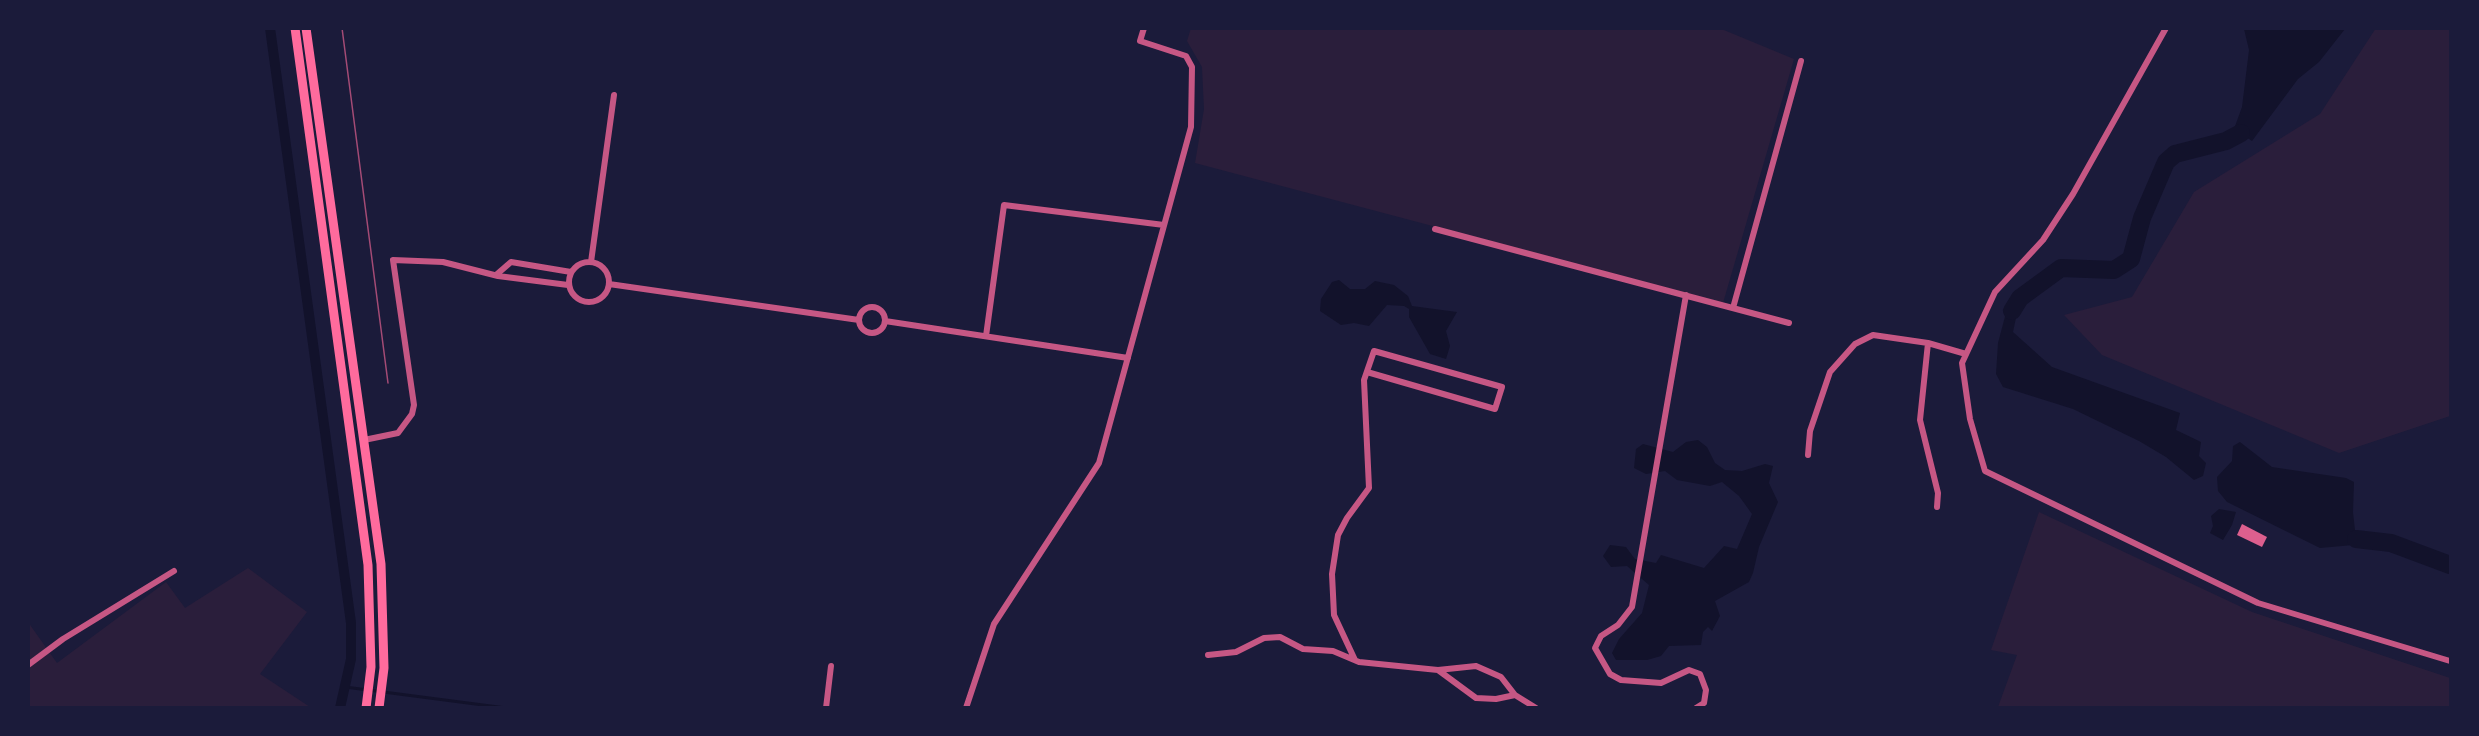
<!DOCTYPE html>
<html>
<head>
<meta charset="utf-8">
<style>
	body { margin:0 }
	#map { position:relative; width:2479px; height:736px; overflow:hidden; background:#1b1b3a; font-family:"DejaVu Sans",sans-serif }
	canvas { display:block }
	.frame { position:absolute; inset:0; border:30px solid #1b1b3a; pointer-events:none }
</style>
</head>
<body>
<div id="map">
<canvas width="2479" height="736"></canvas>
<div class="frame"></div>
</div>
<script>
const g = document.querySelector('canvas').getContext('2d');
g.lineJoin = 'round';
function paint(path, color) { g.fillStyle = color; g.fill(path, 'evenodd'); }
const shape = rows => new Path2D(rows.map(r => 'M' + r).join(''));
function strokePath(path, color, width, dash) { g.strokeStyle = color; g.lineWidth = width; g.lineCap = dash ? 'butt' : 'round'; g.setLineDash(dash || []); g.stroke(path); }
paint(shape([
	[1191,28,1719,28,1794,59,1723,303,1195,163,1204,109,1202,67,1187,41],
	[2376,28,2450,29,2450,416,2339,453,2102,355,2064,315,2132,297,2194,192,2320,114],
	[2039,512,2252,612,2450,678,2450,707,1998,707,2017,655,1991,650],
	[248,568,307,612,260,674,310,707,29,707,28,622,57,663,166,582,185,608]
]), '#2a1e3b');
paint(shape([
	[2244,29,2345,29,2319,62,2298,79,2252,141,2234,129,2242,107,2249,50],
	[1339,280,1350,289,1365,289,1375,281,1394,285,1408,296,1412,306,1457,312,1446,331,1450,346,1446,359,1430,354,1409,317,1409,309,1404,306,1387,305,1369,326,1354,323,1341,325,1320,311,1321,299,1332,282],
	[2007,309,2017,313,2013,332,2052,367,2180,413,2176,430,2201,442,2199,456,2206,463,2203,476,2194,480,2166,457,2139,441,2073,409,2003,387,1996,374,1998,343],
	[1698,440,1707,447,1715,463,1725,470,1742,471,1765,464,1773,466,1769,483,1778,502,1759,547,1753,573,1749,582,1715,601,1720,616,1712,631,1708,627,1703,632,1701,645,1669,646,1661,656,1647,660,1616,660,1612,653,1619,639,1642,613,1649,585,1627,566,1611,567,1603,556,1610,545,1626,547,1635,559,1656,563,1661,555,1704,568,1724,546,1737,549,1752,514,1739,496,1722,482,1710,486,1677,480,1665,471,1646,474,1634,468,1636,449,1643,444,1673,452,1686,442],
	[2240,442,2272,467,2346,478,2354,482,2353,512,2356,539,2353,545,2320,548,2227,502,2218,491,2217,477,2232,461,2233,446],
	[2219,509,2236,512,2232,525,2223,540,2210,533,2213,526,2211,516]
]), '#12122b');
strokePath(shape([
	[345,687,506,708]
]), '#12122b', 3);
strokePath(shape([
	[270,28,351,623,351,659,340,708]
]), '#12122b', 10);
strokePath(shape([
	[2012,311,2020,298,2061,268,2114,270,2131,259,2142,218,2166,162,2175,154,2226,141,2241,133],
	[2356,539,2391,543,2450,565]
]), '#12122b', 18);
paint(shape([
	[2242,524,2267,537,2262,547,2237,535]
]), '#dd5f8e');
strokePath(shape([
	[2166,28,2073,194,2043,240,1995,292,1962,363,1970,419,1985,471,2258,603,2450,661],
	[1435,229,1789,323],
	'569 282a20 20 0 1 1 40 0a20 20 0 1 1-40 0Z',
	[591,262,614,95],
	[496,275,511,262,571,272],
	[609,284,859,320],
	[1686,295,1632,607,1618,625,1601,636,1595,648,1610,674,1621,680,1661,683,1689,670,1700,674,1706,690,1704,703,1696,708],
	'859 320a13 13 0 1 1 26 0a13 13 0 1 1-26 0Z',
	[1733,308,1801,61],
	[885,321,1128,358],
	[986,336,1004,205,1164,225],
	[1928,343,1920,420,1938,493,1937,507],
	[364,440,398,433,412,414,414,405,393,260,443,262,498,276,568,285],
	[1808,455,1810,431,1830,372,1855,344,1873,335,1928,343,1966,354],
	[1208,655,1236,652,1264,638,1280,637,1303,649,1333,651,1359,662,1438,670],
	[1355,660,1334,615,1332,574,1338,535,1347,518,1369,488,1364,380,1374,351,1502,387,1495,409,1367,372],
	[28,665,63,639,174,571],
	[1476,666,1501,677,1515,695,1496,699,1476,698,1438,670,1476,666],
	[1515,695,1536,708],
	[826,708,831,666],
	[966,708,994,624,1099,463,1191,127,1192,67,1186,56,1140,41,1144,28]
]), '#c65784', 6);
strokePath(shape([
	[295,28,368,565,371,667,366,708],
	[306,28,381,564,384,668,379,708]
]), '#ff6b9d', 9);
strokePath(shape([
	[342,28,388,383]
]), '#a44b75', 1.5);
</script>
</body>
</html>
